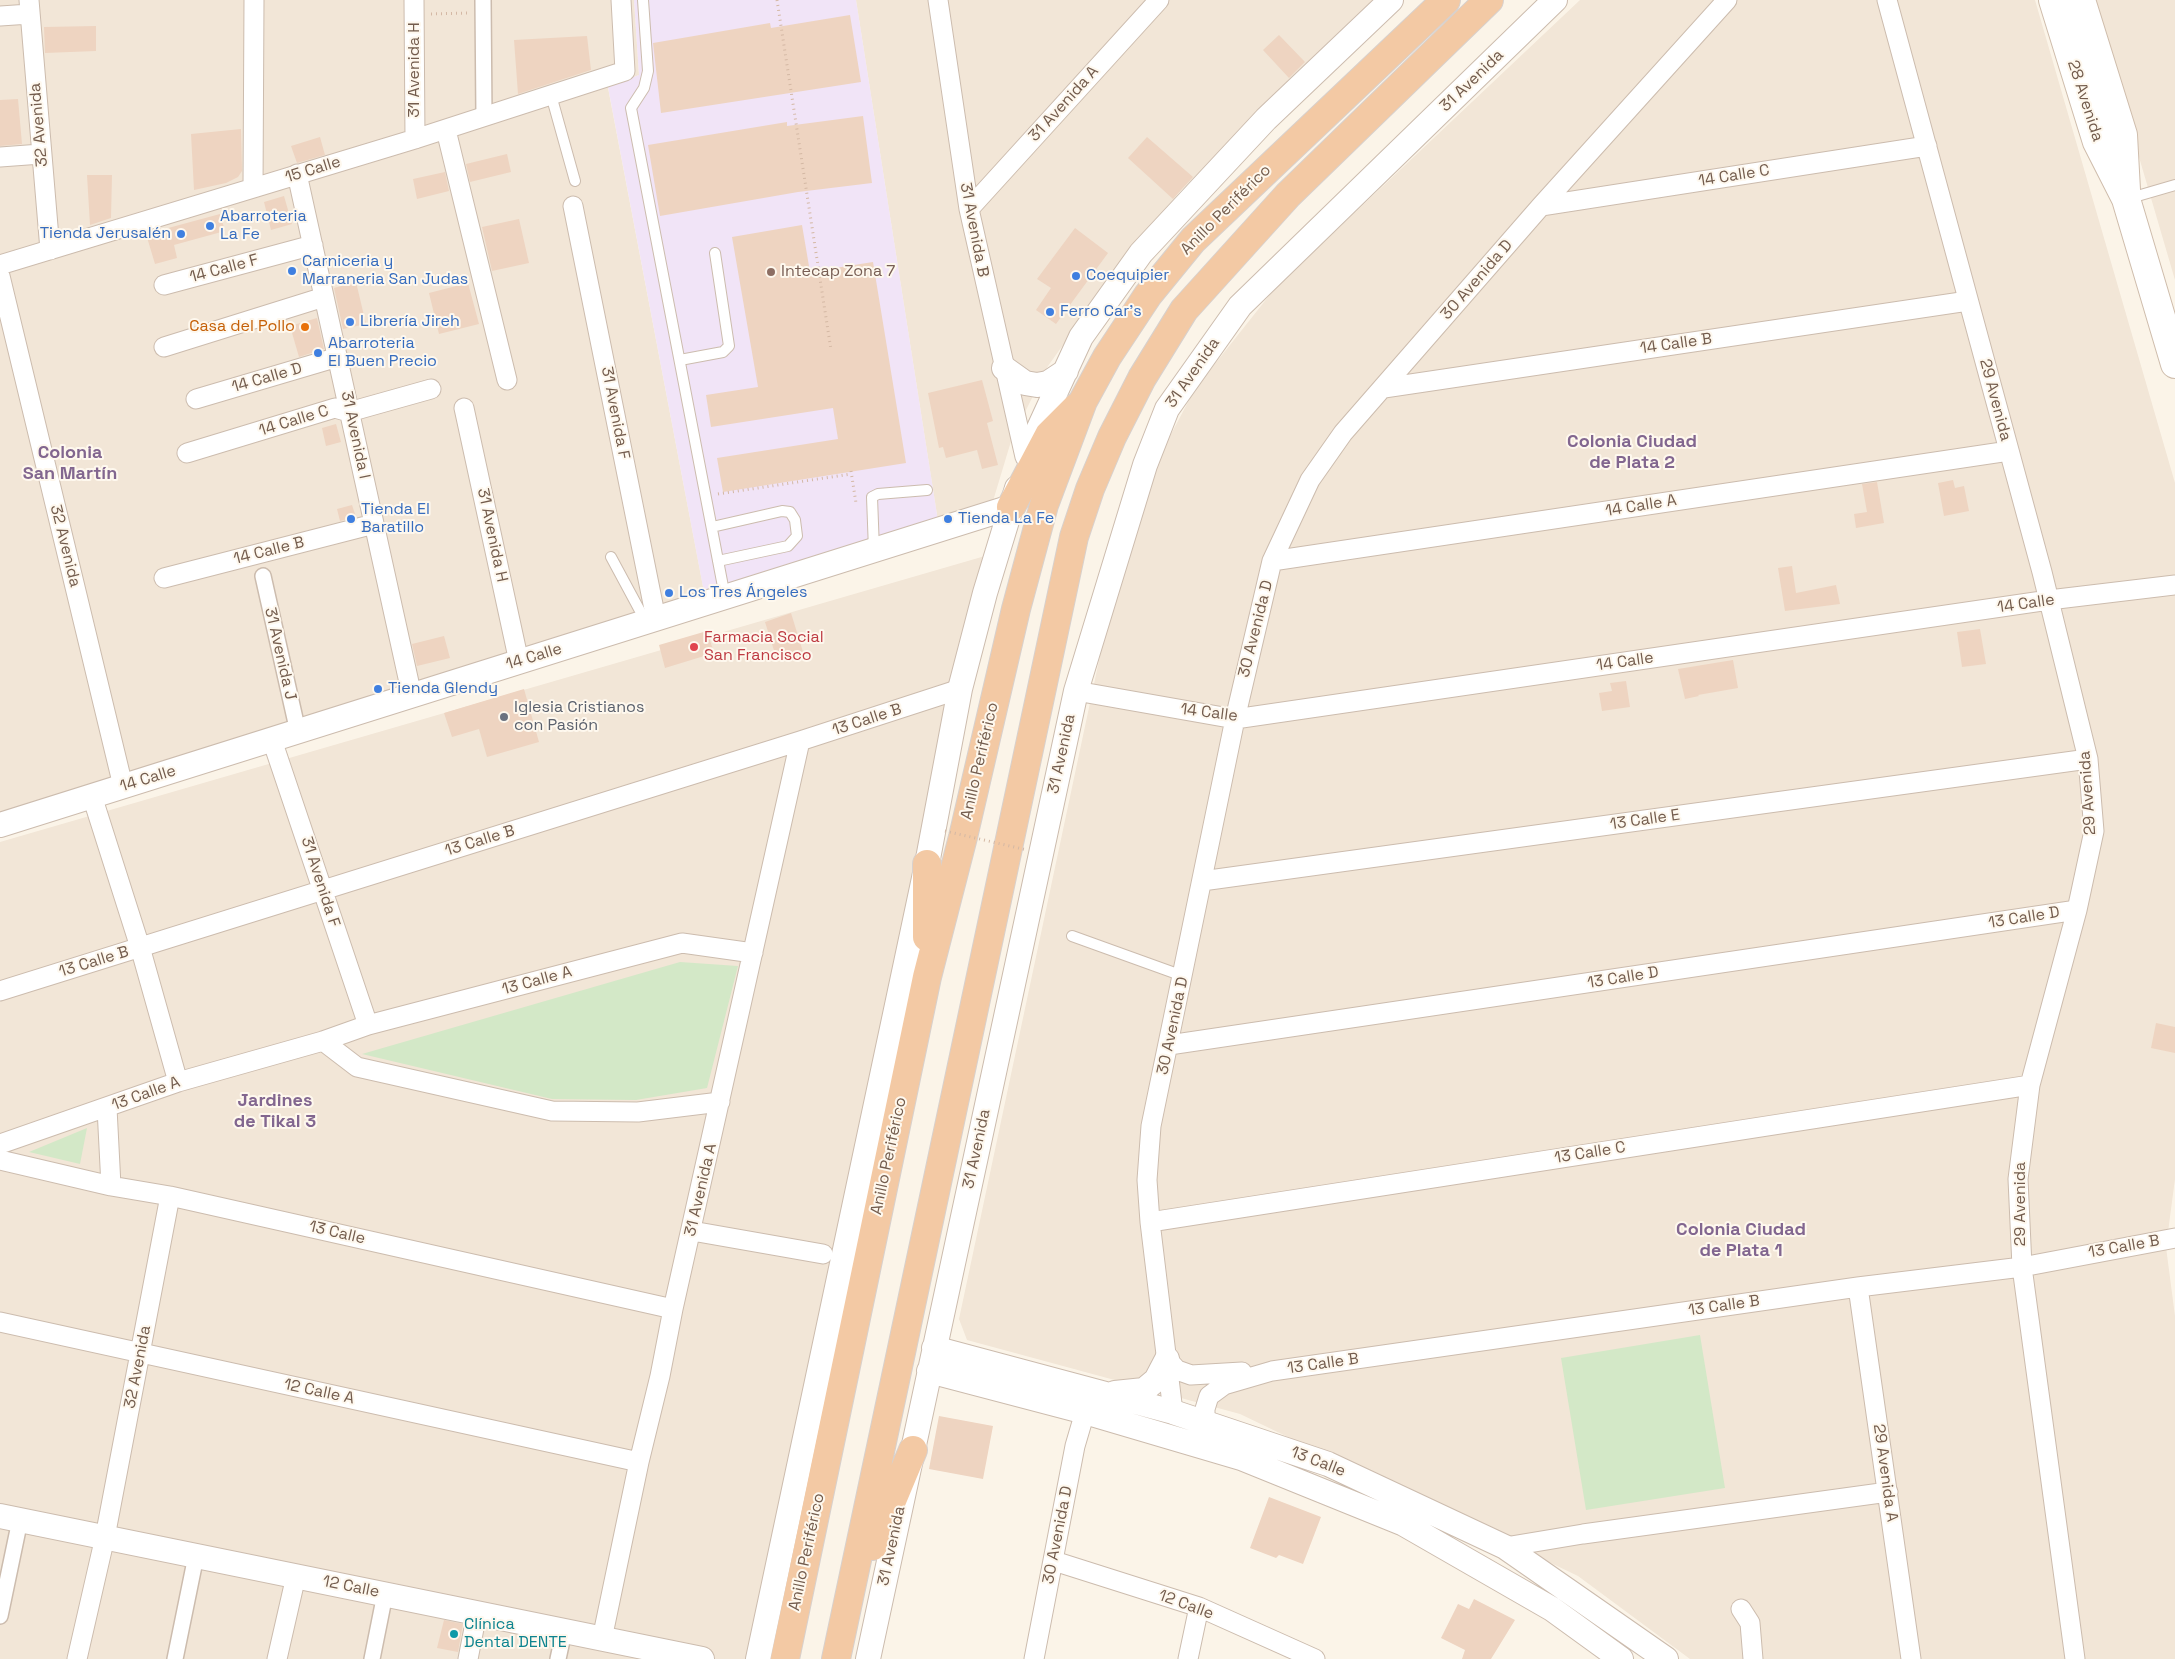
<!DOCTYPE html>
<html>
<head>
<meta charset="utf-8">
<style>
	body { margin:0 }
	canvas { display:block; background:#fbf4e8 }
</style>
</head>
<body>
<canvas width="2175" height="1659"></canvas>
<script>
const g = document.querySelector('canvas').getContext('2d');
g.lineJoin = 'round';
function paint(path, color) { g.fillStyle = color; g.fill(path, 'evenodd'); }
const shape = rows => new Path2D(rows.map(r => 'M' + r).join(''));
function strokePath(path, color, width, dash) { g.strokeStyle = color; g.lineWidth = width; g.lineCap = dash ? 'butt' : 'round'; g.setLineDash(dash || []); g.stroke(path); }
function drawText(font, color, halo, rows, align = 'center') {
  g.font = font + ' "Space Grotesk",sans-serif'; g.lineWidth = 4; g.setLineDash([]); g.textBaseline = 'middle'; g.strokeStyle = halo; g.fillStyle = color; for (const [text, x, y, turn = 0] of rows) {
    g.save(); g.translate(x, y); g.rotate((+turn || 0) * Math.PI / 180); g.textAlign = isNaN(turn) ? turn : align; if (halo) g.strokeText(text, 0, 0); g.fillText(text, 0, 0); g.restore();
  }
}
paint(shape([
	[0,0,634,0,639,75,608,88,704,592,0,813],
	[856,0,1387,0,1182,189,1133,247,1048,366,1012,438,993,501,938,521],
	[1580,0,2035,0,2175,483,2175,1179,2166,1247,2175,1316,2175,1659,1690,1659,1578,1576,1240,1414,967,1340,959,1319,1121,557,1153,468,1195,389,1276,287],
	[2093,0,2175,0,2175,280],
	[985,556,749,1659,0,1659,0,842]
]), '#f2e6d7');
paint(shape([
	[634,0,856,0,938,521,704,592,608,87,639,75]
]), '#f1e4f7');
paint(shape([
	[680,962,738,966,707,1088,636,1100,552,1099,362,1054],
	[87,1128,80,1164,29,1152],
	[1700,1335,1725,1488,1586,1510,1561,1358]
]), '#d3e8c7');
paint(shape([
	[850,15,861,82,661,113,653,43,770,23,771,28],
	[96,26,96,51,45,53,44,27],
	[1279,35,1305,62,1289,78,1263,50],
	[587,36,591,70,518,94,514,40],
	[18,99,22,144,0,146,0,100],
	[863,116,872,183,798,192,660,216,648,145,787,122,787,126],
	[241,129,242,171,238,177,226,183,194,190,191,134],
	[320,137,325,155,297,163,291,146],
	[1147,137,1193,177,1173,199,1128,158],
	[507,154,511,172,470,182,466,164],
	[445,172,449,191,417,199,413,179],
	[87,175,112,175,111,218,90,225],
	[284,196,292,224,271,230,264,202],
	[220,214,225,231,174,245,177,258,155,264,146,234],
	[519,219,529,263,492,271,482,227],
	[802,225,810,272,873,262,906,463,723,492,717,458,838,439,833,408,711,427,706,395,758,387,732,237],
	[1075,228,1108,253,1056,324,1036,310,1051,288,1037,279],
	[356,282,366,324,343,329,334,288],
	[468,283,479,324,439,334,429,293],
	[317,318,324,349,299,357,290,326],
	[982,380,993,421,987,423,998,465,982,469,977,450,946,458,943,447,939,448,928,393],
	[336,424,341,442,326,446,322,428],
	[1953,480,1955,488,1964,486,1969,511,1944,516,1938,483],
	[1877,482,1884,523,1856,528,1854,514,1867,512,1862,484],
	[352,505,356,517,340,521,337,509],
	[1792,566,1796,593,1836,585,1840,604,1785,611,1778,568],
	[791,613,803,652,777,660,765,622],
	[1980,629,1986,664,1962,667,1957,632],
	[707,631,714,653,665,668,659,645],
	[444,636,450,658,417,666,412,644],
	[1733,660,1738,688,1698,695,1699,696,1685,699,1678,669],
	[1626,681,1630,707,1602,711,1599,693,1612,691,1610,683],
	[524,689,539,742,487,757,479,729,452,737,444,713],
	[2156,1023,2175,1027,2175,1053,2151,1048],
	[939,1416,993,1426,983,1479,929,1469],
	[1269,1497,1321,1517,1303,1564,1279,1555,1276,1558,1250,1548],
	[1474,1599,1515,1620,1491,1659,1462,1659,1465,1650,1441,1638,1458,1604,1469,1609],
	[444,1620,463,1624,458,1652,437,1648]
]), '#eed4c1');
const service = shape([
	[643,0,648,71,644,88,631,108,725,597],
	[551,95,575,181],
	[2127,199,2175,185],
	[680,360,723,352,729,346,715,253],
	[712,527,782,511,790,512,795,520,797,536,788,546,718,561],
	[874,550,872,497,878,494,927,490],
	[611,557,646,622],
	[1072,936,1183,976]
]);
const pedestrian = shape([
	[483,0,484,117],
	[263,576,298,732],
	[0,1616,20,1520],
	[175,1659,196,1556],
	[372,1659,385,1594],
	[558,1659,564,1631]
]);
const minor = shape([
	[29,0,50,250],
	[414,0,415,139],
	[938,0,969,209,1025,457],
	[1887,0,2042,572,2088,759,2094,831,2077,910,2030,1085,2018,1179,2022,1267,2075,1659],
	[0,16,30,14],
	[446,130,507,380],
	[0,157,41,154],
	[297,174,412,696],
	[253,188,254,0],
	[573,206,656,619],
	[1541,206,1927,146],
	[969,209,1159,0],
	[0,265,415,139,625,71,621,0],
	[0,276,123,786],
	[164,285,313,245],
	[164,347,324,297],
	[1384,388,1968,301],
	[196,399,338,357],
	[464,408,519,662],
	[187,453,335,408,349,412,431,389],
	[1272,561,2009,451],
	[164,578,374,524],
	[1076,691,1235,719,2049,600,2175,585],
	[272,740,368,1025],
	[92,796,140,947,178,1082],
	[1202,881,2088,759],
	[0,991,800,741,960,689],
	[323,1041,357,1067,552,1111,638,1112,720,1102],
	[1169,1045,2077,910],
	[107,1108,111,1186],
	[0,1144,178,1082,323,1041,368,1025,682,943,753,953],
	[0,1160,111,1186,170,1196,673,1309],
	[1150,1222,2030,1085],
	[692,1231,823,1254],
	[1858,1287,1911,1659],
	[0,1322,639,1462],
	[1167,1359,1177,1370,1191,1375,1242,1372],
	[1173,1412,1150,1222,1147,1180,1151,1126,1235,719,1272,561,1310,480,1343,433,1541,206,1727,0],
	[1205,1423,1205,1409,1209,1396,1224,1385,1272,1371,1858,1287,2022,1267,2175,1238],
	[1505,1547,1583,1534,1888,1492],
	[1054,1561,1199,1607,1315,1659],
	[1741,1609,1750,1623,1753,1659],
	[602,1639,639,1462,660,1376,673,1309,800,741],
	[77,1659,105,1537,170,1196],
	[277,1659,296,1576],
	[468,1659,477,1613],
	[1034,1659,1075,1446,1085,1412],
	[1188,1659,1199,1607]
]);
const tertiary = shape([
	[1004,368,1025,383,1037,385,1048,383,1066,371],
	[1028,452,1081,337,1141,253,1266,119,1391,0],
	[0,825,1011,507],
	[934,1348,1173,1412,1328,1464,1505,1547,1666,1659],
	[929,1371,1085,1412,1241,1458,1404,1524,1552,1609,1621,1659],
	[1115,1393,1144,1390,1156,1380,1167,1359],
	[0,1516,702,1659],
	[758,1659,927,864,960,689,985,593,1017,488],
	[868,1659,1076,691,1145,465,1167,409,1240,306,1555,0]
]);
const secondary = shape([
	[2053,0,2097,142,2126,199,2175,364],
	[2081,0,2123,135,2126,190]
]);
const trunk = shape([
	[1011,507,1049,435,1077,407],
	[927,937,927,864],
	[873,1546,913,1450],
	[785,1659,927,977,963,837,1016,609,1044,505,1083,401,1107,357,1148,295,1193,240,1446,0],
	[836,1659,1074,537,1090,489,1112,437,1142,378,1184,310,1288,195,1489,0]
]);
strokePath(service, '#ccbcae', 12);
strokePath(pedestrian, '#ccbcae', 18);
strokePath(minor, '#ccbcae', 21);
strokePath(tertiary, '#ccbcae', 26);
strokePath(secondary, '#cfbdac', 30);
strokePath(trunk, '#d8d1cd', 30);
strokePath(shape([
	[777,0,831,350],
	[431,14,467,13],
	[851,471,856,503],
	[718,494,851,474]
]), '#d4b8a4', 3, [1, 4]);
strokePath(service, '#fff', 10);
strokePath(pedestrian, '#fff', 15);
strokePath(minor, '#fff', 19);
strokePath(tertiary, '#fff', 24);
strokePath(secondary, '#fff', 28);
strokePath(trunk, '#f3c9a4', 28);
strokePath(shape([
	[945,831,1027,850]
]), '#d4b8a4', 3, [1, 4]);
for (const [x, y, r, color] of [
	[210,226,5,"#3f7fe0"],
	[181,234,5,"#3f7fe0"],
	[292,271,5,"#3f7fe0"],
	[771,272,5,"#8d6e63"],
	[1076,276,5,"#3f7fe0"],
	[1050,312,5,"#3f7fe0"],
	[350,322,5,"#3f7fe0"],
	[305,327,5,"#e8710a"],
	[318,353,5,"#3f7fe0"],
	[351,519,5,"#3f7fe0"],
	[948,519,5,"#3f7fe0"],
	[669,593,5,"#3f7fe0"],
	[694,647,5,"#e0444e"],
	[378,689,5,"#3f7fe0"],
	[504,717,5,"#6b7280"],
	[454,1634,5,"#0f9aa8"]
]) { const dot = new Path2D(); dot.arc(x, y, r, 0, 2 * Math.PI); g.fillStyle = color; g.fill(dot); strokePath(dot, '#fef8ee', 2); }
drawText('16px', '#735c4d', '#fef8ee', [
	["31 Avenida H",415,70,-90],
	["31 Avenida",1472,81,-44],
	["28 Avenida",2085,101,72],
	["31 Avenida A",1064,104,-48],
	["32 Avenida",39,125,-95],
	["15 Calle",313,170,-17],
	["14 Calle C",1734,176,-9],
	["Anillo Periférico",1226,210,-45],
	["31 Avenida B",974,230,79],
	["14 Calle F",224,269,-15],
	["30 Avenida D",1477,280,-49],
	["14 Calle B",1676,344,-8],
	["31 Avenida",1193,373,-55],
	["14 Calle D",267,378,-16],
	["29 Avenida",1995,400,75],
	["31 Avenida F",615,413,79],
	["14 Calle C",294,421,-17],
	["31 Avenida I",355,435,78],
	["14 Calle A",1641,506,-9],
	["31 Avenida H",492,535,78],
	["32 Avenida",65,546,76],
	["14 Calle B",269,551,-14],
	["14 Calle",2026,604,-8],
	["30 Avenida D",1256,629,-76],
	["31 Avenida J",280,654,77],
	["14 Calle",534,657,-17],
	["14 Calle",1625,662,-8],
	["14 Calle",1209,713,7],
	["13 Calle B",867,720,-18],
	["31 Avenida",1062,754,-78],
	["Anillo Periférico",980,761,-77],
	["14 Calle",148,779,-17],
	["29 Avenida",2088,793,-94],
	["13 Calle E",1645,820,-8],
	["13 Calle B",480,841,-17],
	["31 Avenida F",320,882,72],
	["13 Calle D",2024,918,-9],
	["13 Calle B",94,962,-17],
	["13 Calle D",1623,978,-9],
	["13 Calle A",537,981,-15],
	["30 Avenida D",1173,1026,-78],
	["13 Calle A",146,1094,-20],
	["31 Avenida",977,1149,-78],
	["13 Calle C",1590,1153,-9],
	["Anillo Periférico",889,1156,-78],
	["31 Avenida A",701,1190,-77],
	["29 Avenida",2021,1204,-90],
	["13 Calle",337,1233,13],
	["13 Calle B",2124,1247,-10],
	["13 Calle B",1724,1306,-8],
	["13 Calle B",1323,1364,-8],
	["32 Avenida",138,1367,-79],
	["12 Calle A",319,1392,12],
	["13 Calle",1318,1462,21],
	["29 Avenida A",1885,1473,82],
	["30 Avenida D",1058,1535,-79],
	["31 Avenida",892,1546,-78],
	["Anillo Periférico",807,1552,-78],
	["12 Calle",351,1587,11],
	["12 Calle",1186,1605,20]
]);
drawText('16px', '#366cbe', '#fef8ee', [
	["Abarroteria",220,217],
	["La Fe",220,235],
	["Tienda Jerusalén",171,234,"right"],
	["Carniceria y",302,262],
	["Marraneria San Judas",302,280],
	["Coequipier",1086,276],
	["Ferro Car's",1060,312],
	["Librería Jireh",360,322],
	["Abarroteria",328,344],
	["El Buen Precio",328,362],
	["Tienda El",361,510],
	["Baratillo",361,528],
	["Tienda La Fe",958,519],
	["Los Tres Ángeles",679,593],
	["Tienda Glendy",388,689]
], 'left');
drawText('16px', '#785e54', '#fef8ee', [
	["Intecap Zona 7",781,272]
], 'left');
drawText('16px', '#c56008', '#fef8ee', [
	["Casa del Pollo",295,327]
], 'right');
drawText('16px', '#be3a42', '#fef8ee', [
	["Farmacia Social",704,638],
	["San Francisco",704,656]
], 'left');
drawText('16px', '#5b616d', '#fef8ee', [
	["Iglesia Cristianos",514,708],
	["con Pasión",514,726]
], 'left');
drawText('16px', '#0d838f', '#fef8ee', [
	["Clínica",464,1625],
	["Dental DENTE",464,1643]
], 'left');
drawText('bold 18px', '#82668f', '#fef8ee', [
	["Colonia Ciudad",1632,442],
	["de Plata 2",1632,463],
	["Colonia",70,453],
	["San Martín",70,474],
	["Jardines",275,1101],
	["de Tikal 3",275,1122],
	["Colonia Ciudad",1741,1230],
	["de Plata 1",1741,1251]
]);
</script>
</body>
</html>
